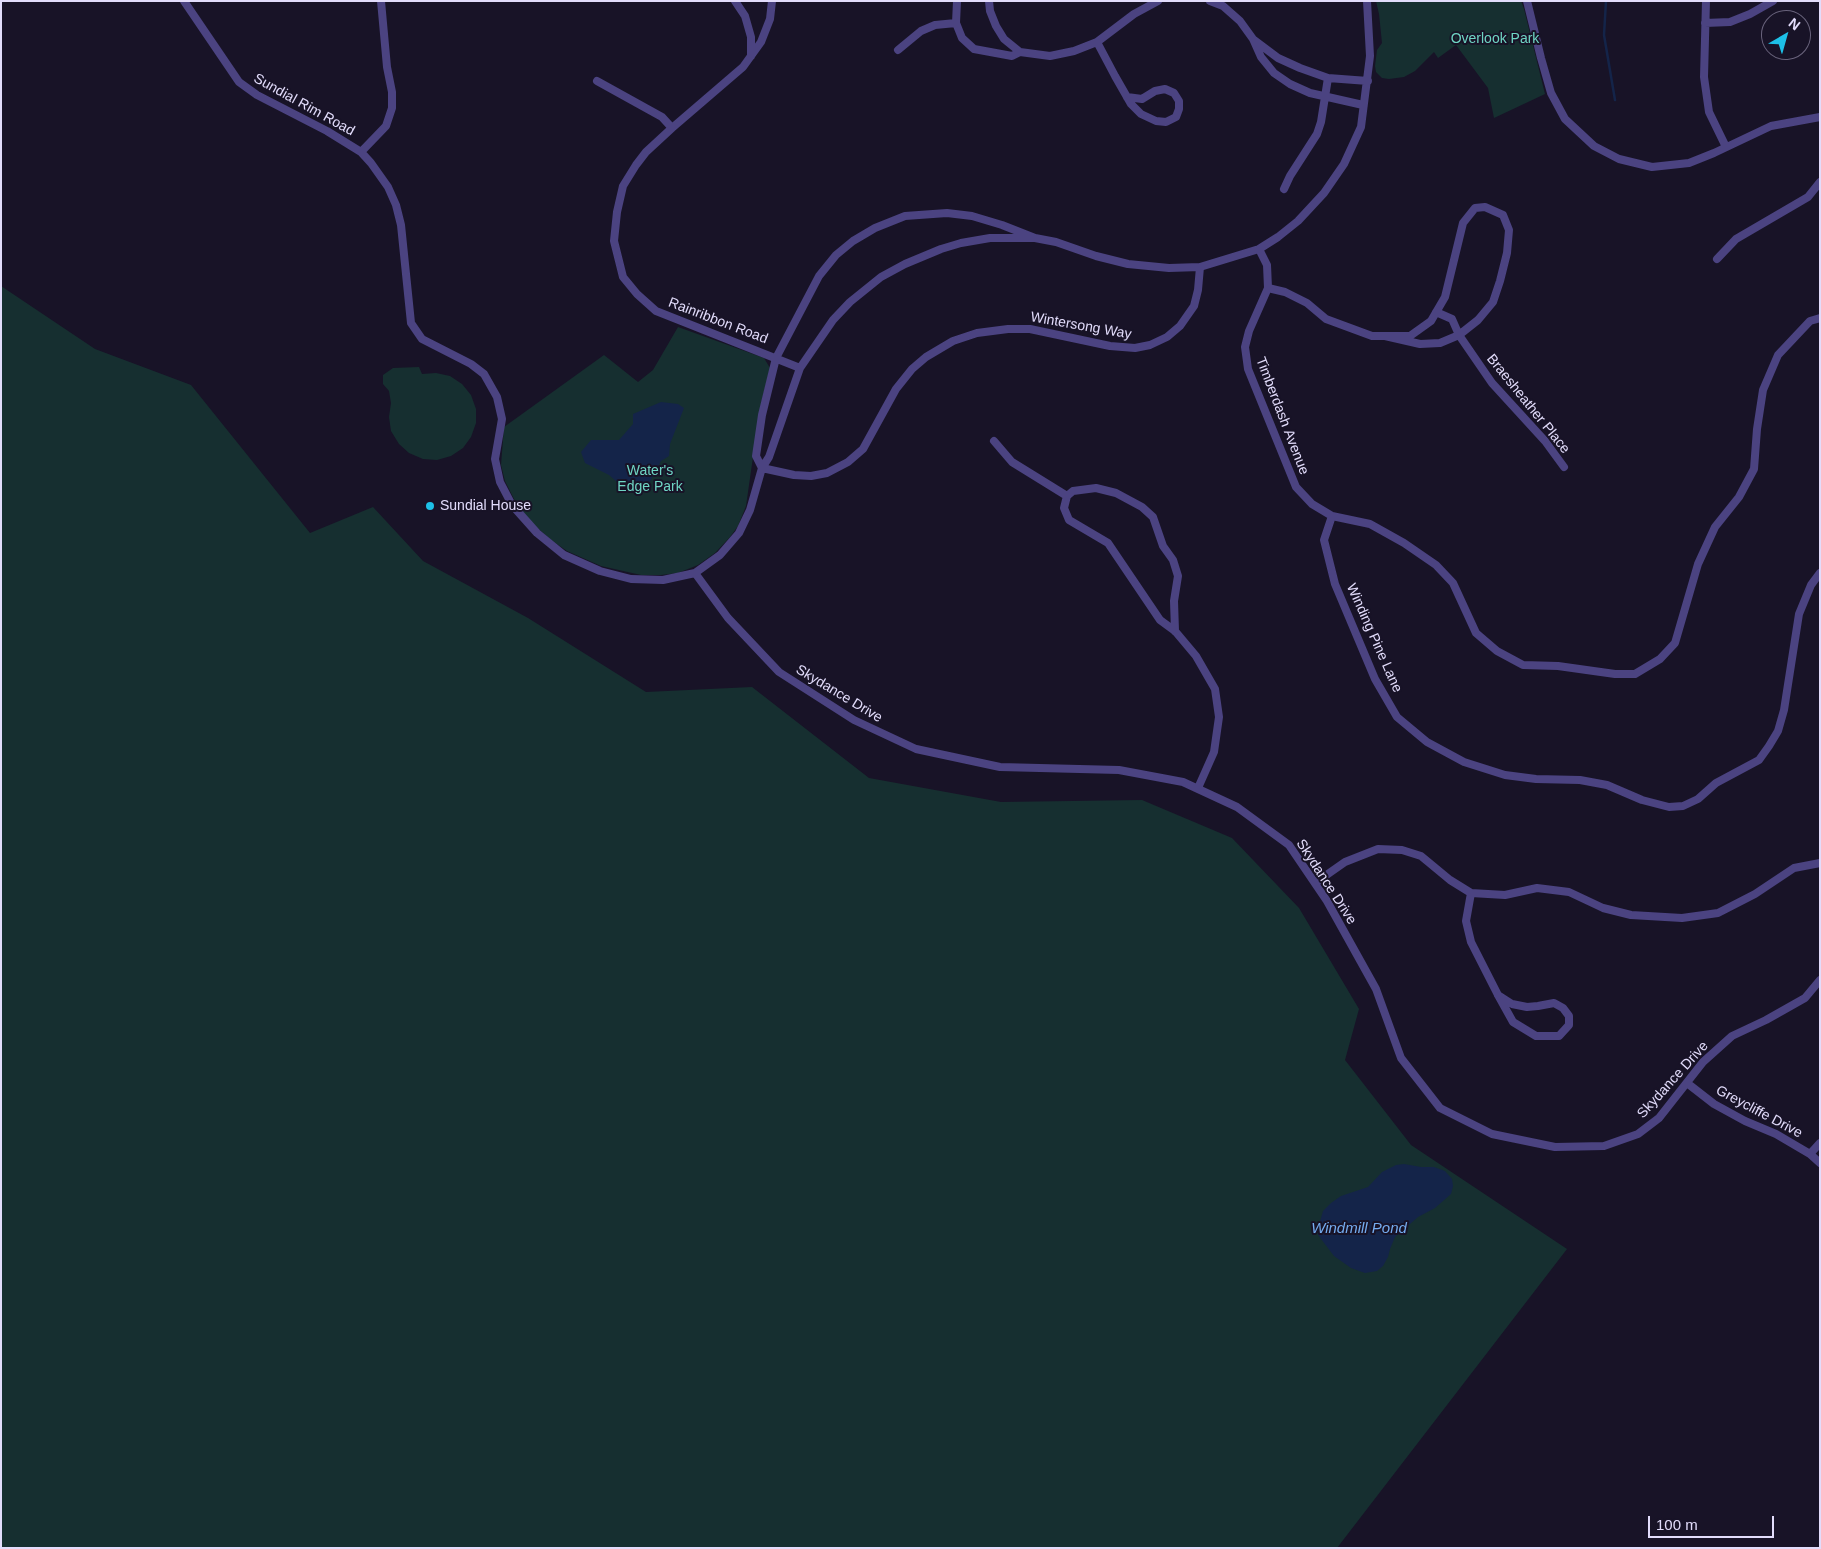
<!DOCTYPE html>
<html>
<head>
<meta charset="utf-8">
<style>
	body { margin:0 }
	#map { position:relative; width:1821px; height:1549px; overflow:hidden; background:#181327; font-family:Arial,sans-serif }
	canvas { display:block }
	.frame { position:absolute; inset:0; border:2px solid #e2dcfb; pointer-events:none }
	.north { position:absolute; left:1761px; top:10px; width:50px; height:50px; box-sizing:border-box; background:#181327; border:1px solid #69637c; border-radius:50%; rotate:38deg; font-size:14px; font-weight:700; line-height:20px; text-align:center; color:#e2dcfb }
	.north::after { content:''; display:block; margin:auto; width:18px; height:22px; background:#1dc0e7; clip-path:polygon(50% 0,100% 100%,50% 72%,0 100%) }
	.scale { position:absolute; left:1648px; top:1516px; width:126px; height:22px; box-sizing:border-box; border:2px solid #e2dcfb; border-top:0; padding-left:6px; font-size:15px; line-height:18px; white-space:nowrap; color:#e2dcfb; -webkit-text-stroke:4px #181327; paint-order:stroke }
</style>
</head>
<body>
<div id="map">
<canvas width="1821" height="1549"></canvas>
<div class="frame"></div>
<div class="north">N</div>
<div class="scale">100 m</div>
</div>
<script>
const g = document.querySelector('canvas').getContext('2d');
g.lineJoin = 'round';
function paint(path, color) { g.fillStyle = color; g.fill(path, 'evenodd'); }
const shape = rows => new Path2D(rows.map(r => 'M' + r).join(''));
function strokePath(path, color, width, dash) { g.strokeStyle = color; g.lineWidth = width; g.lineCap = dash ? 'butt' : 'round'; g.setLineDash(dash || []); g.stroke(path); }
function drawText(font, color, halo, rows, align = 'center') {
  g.font = font + ' Arial,sans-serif'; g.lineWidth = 4; g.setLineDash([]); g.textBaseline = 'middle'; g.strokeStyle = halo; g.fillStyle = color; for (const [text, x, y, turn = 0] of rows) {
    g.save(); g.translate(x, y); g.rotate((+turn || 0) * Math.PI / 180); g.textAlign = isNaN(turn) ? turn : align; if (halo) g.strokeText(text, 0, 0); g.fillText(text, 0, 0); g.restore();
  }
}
paint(shape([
	[1376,1,1521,1,1524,9,1545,94,1494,118,1488,88,1456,45,1438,58,1434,52,1415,71,1404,77,1389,79,1382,78,1376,72,1375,66,1377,50,1382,43,1379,14],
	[1,286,95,349,191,385,310,533,373,507,423,561,528,618,646,692,752,687,869,778,1001,802,1142,800,1232,838,1299,908,1359,1009,1345,1060,1411,1145,1567,1249,1337,1548,1,1548],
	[678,327,764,358,770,368,760,408,746,506,738,526,730,537,715,553,698,565,678,573,661,575,641,575,601,566,567,551,551,540,533,524,517,505,505,481,501,465,504,427,604,355,638,382,653,370],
	[419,367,422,374,436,373,450,376,462,384,471,395,476,409,476,423,471,437,463,448,451,456,437,460,423,459,409,453,399,444,391,431,389,417,391,403,389,391,383,384,383,375,393,368]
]), '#162f30');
paint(shape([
	[661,402,678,404,684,408,670,444,669,456,661,461,646,489,636,494,624,488,609,475,585,463,581,452,591,440,619,440,633,424,633,414],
	[1404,1164,1421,1167,1434,1167,1445,1171,1452,1179,1453,1186,1451,1194,1435,1208,1418,1217,1395,1237,1390,1249,1388,1257,1383,1266,1377,1271,1365,1273,1351,1268,1334,1256,1318,1235,1319,1225,1323,1211,1331,1203,1341,1196,1368,1187,1382,1172,1396,1165]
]), '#142449');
strokePath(shape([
	[1606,1,1604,35,1615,100]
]), '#142449', 2.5);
strokePath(shape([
	[184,1,239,82,257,95,327,131,361,152,371,163,388,187,396,205,401,225,411,323,422,339,471,364,484,374,497,397,502,419,495,459,500,482,512,505,537,533,564,555,600,571,631,579,663,580,695,573,720,555,739,533,750,510,762,468,769,457,800,368,833,320,850,302,881,277,905,264,941,249,961,243,990,238,1035,238],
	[735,1,745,16,751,37,751,56],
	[772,1,770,19,761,42,743,67,672,128,646,152,636,165,623,186,617,212,614,241,623,277,637,294,656,311,800,368],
	[957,1,956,23,962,38,974,49,1012,56,1020,52,1050,56,1074,51,1097,42,1134,14,1158,1],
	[989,1,990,11,996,26,1004,39,1020,52],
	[1210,1,1223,6,1240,21,1253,39,1261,57,1274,73,1290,84,1310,93,1363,105],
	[1527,1,1541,58,1551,93,1565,119,1594,146,1619,159,1652,167,1689,163,1714,153,1771,126,1820,117],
	[1706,1,1704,77,1709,112,1726,147],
	[1705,23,1730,22,1750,14,1773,1],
	[1254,40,1278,58,1300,68,1328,78,1368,81],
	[1097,42,1115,76,1131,104,1141,114,1156,121,1166,122,1176,117,1179,109,1179,101,1174,93,1165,89,1155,91,1142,99,1127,97],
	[898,50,921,31,935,25,956,23],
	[597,81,662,117,672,128],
	[361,152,386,126,392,108,392,92,387,67,381,1],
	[1284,189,1290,176,1317,134,1321,122,1328,78],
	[1259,249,1267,265,1268,288,1249,331,1245,347,1248,369,1296,487,1312,504,1332,516,1370,524,1404,543,1436,565,1453,583,1476,633,1497,651,1523,665,1558,666,1615,674,1635,674,1660,659,1675,643,1698,564,1715,527,1739,497,1754,469,1757,429,1763,390,1778,355,1810,321,1820,318],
	[1717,259,1736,239,1808,197,1820,182],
	[1268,288,1285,292,1307,303,1326,319,1372,336,1410,336,1431,321,1445,297,1463,223,1475,208,1485,207,1503,215,1509,230,1507,253,1500,281,1493,302,1478,320,1459,335,1440,343,1420,344,1385,336],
	[1436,312,1452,319,1459,335,1492,383,1545,441,1564,467],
	[994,441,1012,462,1067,496],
	[762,468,756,456,762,415,776,358,819,276,836,255,853,241,875,228,905,216,947,213,972,216,1002,225,1035,238,1056,242,1096,256,1128,264,1169,268,1200,267,1259,249,1278,237,1298,221,1324,193,1344,164,1361,127,1370,56,1367,1],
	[762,468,794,475,811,476,827,473,848,462,863,449,896,389,912,369,926,357,953,341,977,333,1008,329,1030,329,1110,346,1135,348,1150,345,1167,337,1180,326,1194,306,1198,290,1200,267],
	[1332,516,1324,540,1335,584,1375,679,1397,717,1427,742,1464,762,1505,775,1536,779,1580,780,1607,785,1642,800,1669,807,1683,806,1698,799,1716,783,1759,760,1769,746,1778,731,1784,710,1799,614,1811,585,1820,573],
	[695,573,728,618,779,672,854,720,916,749,1000,767,1119,770,1183,782,1237,807,1289,845,1327,901,1376,989,1401,1058,1440,1108,1492,1134,1555,1147,1604,1146,1638,1134,1659,1118,1703,1062,1732,1036,1766,1020,1805,998,1820,980],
	[1175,631,1174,601,1178,576,1173,560,1163,546,1153,517,1142,507,1116,493,1096,488,1073,491,1067,496,1064,508,1069,520,1108,543,1160,620,1175,631,1196,656,1215,689,1219,717,1214,752,1198,788],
	[1315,883,1345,862,1378,849,1402,850,1421,856,1450,880,1471,893,1505,895,1537,888,1569,892,1603,908,1631,915,1682,918,1718,913,1755,894,1794,868,1820,863],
	[1471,893,1466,921,1471,942,1498,995,1513,1022,1536,1036,1559,1036,1569,1025,1569,1016,1563,1008,1554,1003,1538,1006,1527,1007,1512,1004,1498,995],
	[1687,1083,1714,1104,1745,1121,1776,1134,1810,1154,1820,1163],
	[1810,1154,1820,1143]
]), '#4b4381', 8);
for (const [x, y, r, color] of [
	[430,506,5,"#1dc0e7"]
]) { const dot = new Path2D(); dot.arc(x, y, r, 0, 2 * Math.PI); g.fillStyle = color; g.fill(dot); strokePath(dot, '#181327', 2); }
drawText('14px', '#6fd5c4', '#181327', [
	["Overlook Park",1495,39],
	["Water's",650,471],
	["Edge Park",650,487]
]);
drawText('14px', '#e2dcfb', '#181327', [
	["Sundial Rim Road",304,105,29],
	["Rainribbon Road",718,321,21],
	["Wintersong Way",1081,326,10],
	["Braesheather Place",1528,404,51],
	["Timberdash Avenue",1282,416,69],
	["Winding Pine Lane",1374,638,66],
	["Skydance Drive",839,694,31],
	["Skydance Drive",1326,882,57],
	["Skydance Drive",1673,1080,-48],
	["Greycliffe Drive",1759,1112,28]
]);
drawText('14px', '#e2dcfb', '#181327', [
	["Sundial House",440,506]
], 'left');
drawText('italic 15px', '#75acf0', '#181327', [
	["Windmill Pond",1359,1229]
]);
</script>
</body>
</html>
